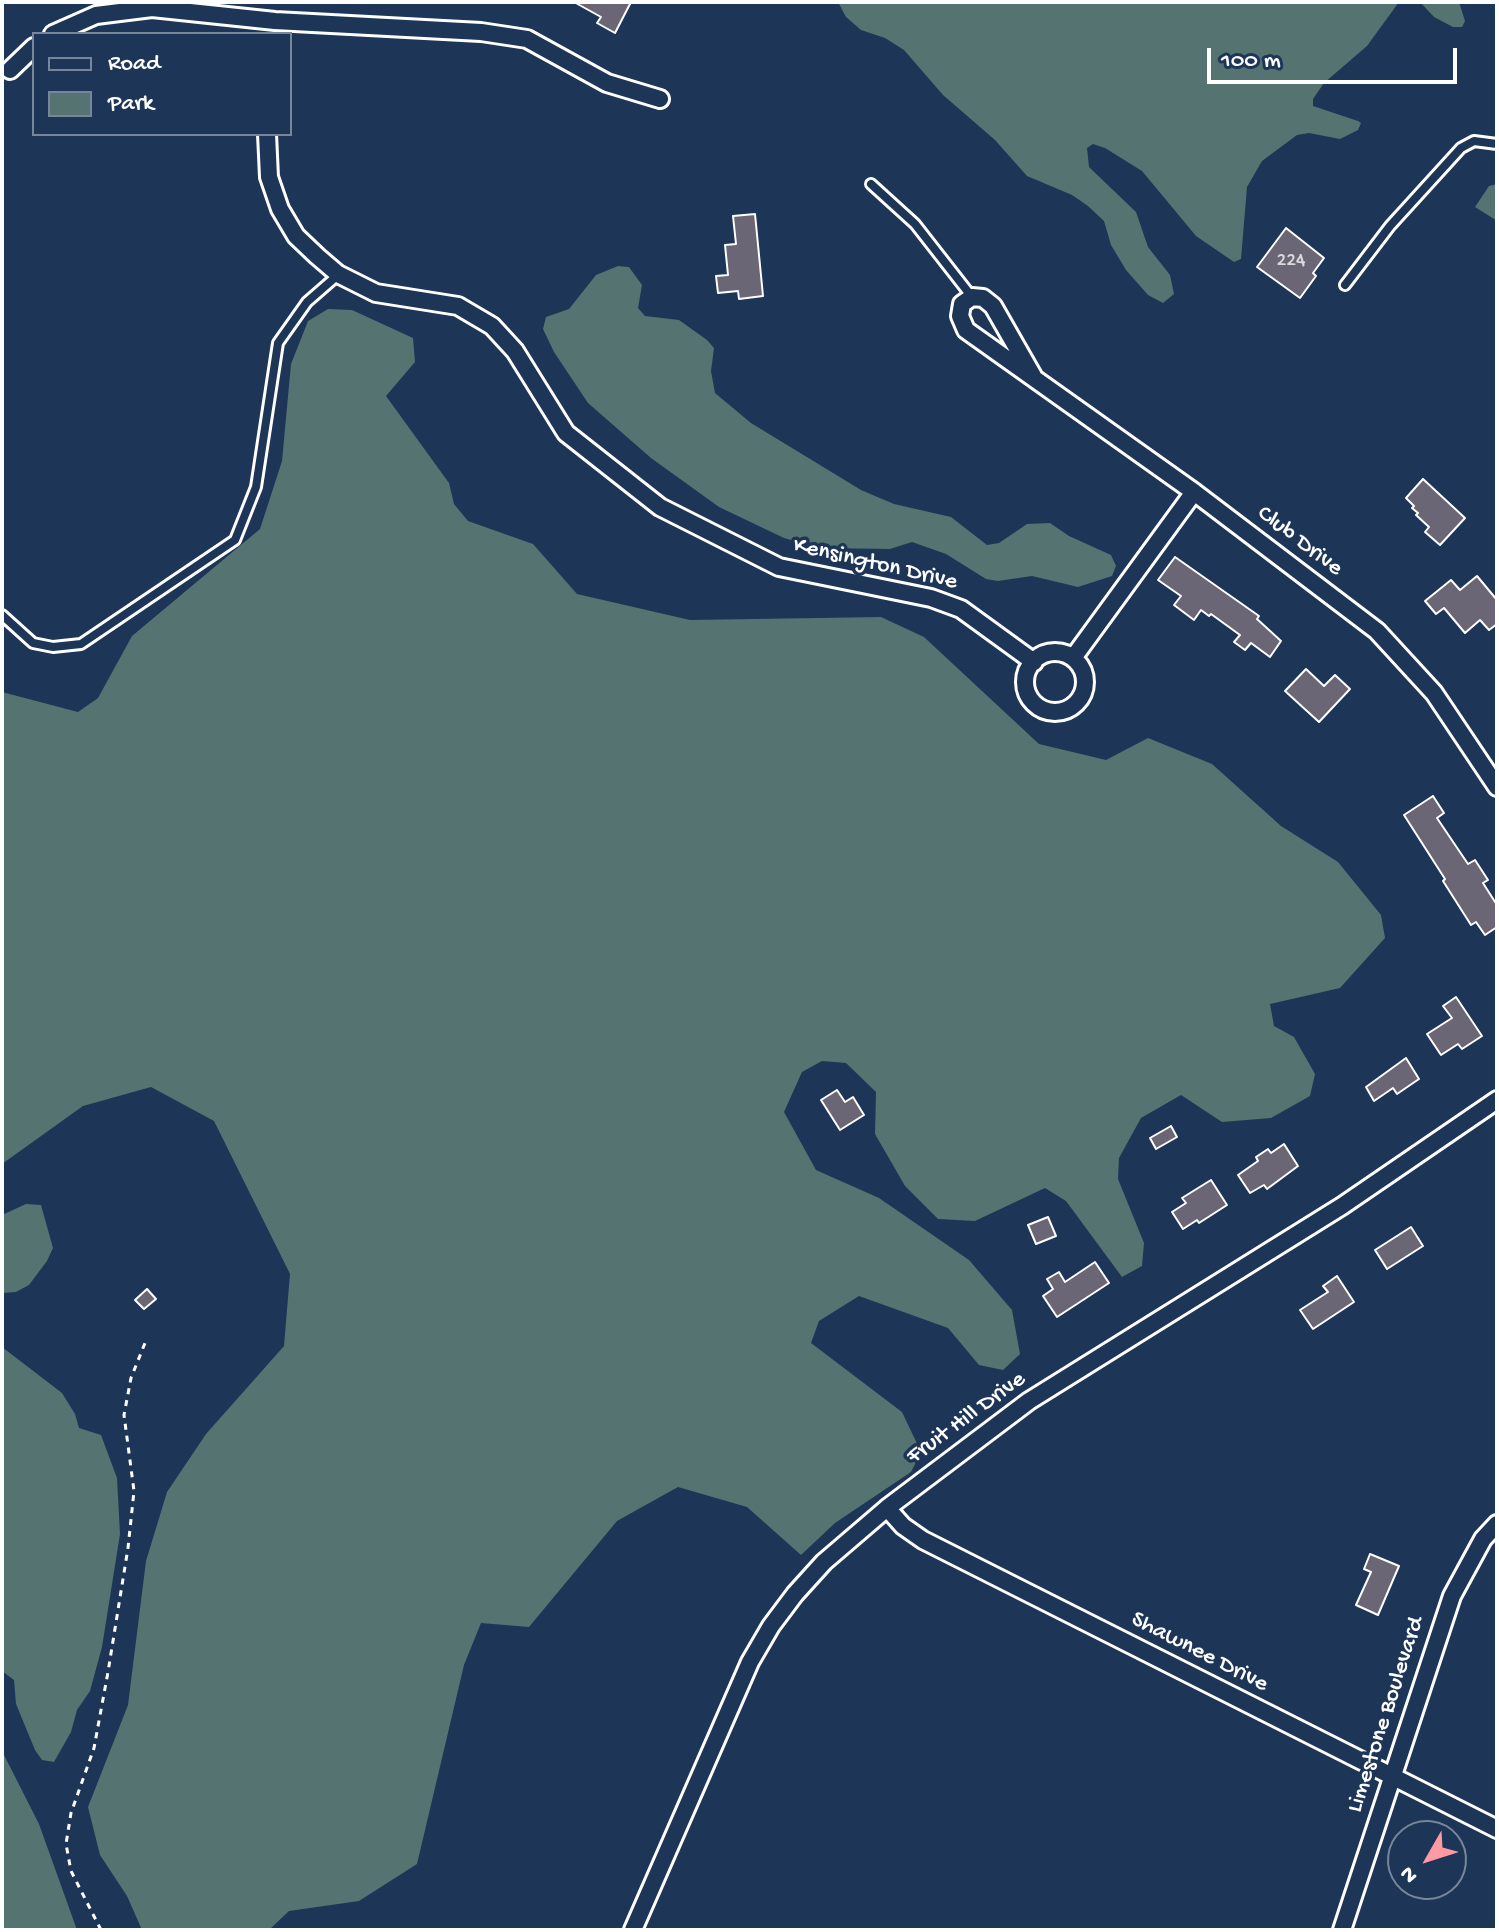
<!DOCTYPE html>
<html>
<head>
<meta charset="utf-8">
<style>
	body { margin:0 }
	#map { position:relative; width:1499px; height:1932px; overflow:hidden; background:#1d3557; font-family:"Gochi Hand",sans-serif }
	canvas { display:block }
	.frame { position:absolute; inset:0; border:4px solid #fff; pointer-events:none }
	.legend { position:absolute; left:32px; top:32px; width:260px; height:104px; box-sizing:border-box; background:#1d3557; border:2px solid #77869a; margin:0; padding:10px 14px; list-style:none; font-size:24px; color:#fff }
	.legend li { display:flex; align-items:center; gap:16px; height:40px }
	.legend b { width:40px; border:2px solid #77869a }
	.north { position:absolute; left:1387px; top:1820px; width:80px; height:80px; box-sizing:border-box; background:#1d3557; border:2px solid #77869a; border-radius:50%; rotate:231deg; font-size:22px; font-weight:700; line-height:32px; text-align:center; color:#fff }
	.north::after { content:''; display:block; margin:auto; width:28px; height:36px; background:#ff9aa2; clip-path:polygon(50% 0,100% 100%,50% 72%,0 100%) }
	.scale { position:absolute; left:1207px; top:48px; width:250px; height:36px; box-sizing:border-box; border:4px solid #fff; border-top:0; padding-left:10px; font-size:24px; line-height:28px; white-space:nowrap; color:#fff; -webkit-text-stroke:6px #1d3557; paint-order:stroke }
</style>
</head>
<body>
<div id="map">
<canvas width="1499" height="1932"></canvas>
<div class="frame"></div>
<ul class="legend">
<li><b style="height:10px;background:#1d3557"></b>Road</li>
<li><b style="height:22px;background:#547371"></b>Park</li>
</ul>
<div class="north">N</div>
<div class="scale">100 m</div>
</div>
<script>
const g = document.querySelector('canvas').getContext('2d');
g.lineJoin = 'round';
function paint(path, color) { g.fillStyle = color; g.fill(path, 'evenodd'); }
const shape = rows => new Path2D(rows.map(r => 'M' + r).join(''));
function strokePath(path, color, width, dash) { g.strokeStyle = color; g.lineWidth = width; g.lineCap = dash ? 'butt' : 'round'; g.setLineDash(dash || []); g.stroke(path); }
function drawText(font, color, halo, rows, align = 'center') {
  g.font = font + ' "Gochi Hand",sans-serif'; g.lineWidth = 7; g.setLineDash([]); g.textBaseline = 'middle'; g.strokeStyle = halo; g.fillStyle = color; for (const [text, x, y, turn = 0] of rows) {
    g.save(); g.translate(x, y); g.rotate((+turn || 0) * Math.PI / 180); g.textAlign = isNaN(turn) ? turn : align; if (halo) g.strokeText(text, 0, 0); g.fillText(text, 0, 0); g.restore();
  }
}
paint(shape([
	[838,2,1399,2,1367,46,1324,83,1313,99,1313,106,1358,121,1361,123,1358,130,1340,139,1309,133,1297,135,1262,161,1247,187,1241,259,1234,262,1196,236,1142,171,1105,148,1093,144,1087,148,1089,167,1136,212,1148,247,1170,275,1174,294,1163,303,1148,295,1126,270,1111,245,1104,221,1088,206,1072,195,1027,176,995,140,943,95,904,50,885,38,861,30,846,17],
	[1420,2,1459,2,1465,21,1462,27,1453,27,1434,17],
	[1497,184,1497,219,1494,219,1475,207,1489,186],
	[618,266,629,267,642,285,638,308,645,316,679,320,707,340,714,348,711,371,715,393,751,423,861,490,894,504,951,517,987,545,999,543,1027,524,1050,523,1069,536,1111,555,1116,566,1112,576,1078,587,1032,576,998,581,986,579,946,554,912,542,890,549,819,548,784,538,719,507,651,458,588,403,554,352,543,329,546,317,569,309,596,275],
	[328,309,352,310,413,338,415,362,386,396,449,483,454,504,468,521,533,544,577,594,690,620,881,617,924,637,1039,744,1106,760,1148,738,1212,764,1281,826,1338,862,1381,915,1385,938,1340,988,1270,1004,1274,1026,1294,1037,1315,1074,1310,1096,1271,1118,1222,1122,1181,1095,1141,1118,1119,1158,1118,1179,1144,1243,1142,1266,1122,1277,1066,1201,1045,1188,975,1221,938,1219,905,1186,875,1134,876,1092,846,1063,822,1061,802,1072,784,1112,816,1170,879,1198,969,1260,1012,1310,1020,1354,1003,1370,979,1365,948,1328,859,1296,819,1321,811,1343,902,1412,921,1452,911,1472,835,1523,801,1555,747,1507,678,1487,617,1521,529,1627,481,1623,464,1665,417,1864,359,1901,289,1911,269,1930,142,1930,127,1896,100,1855,88,1807,128,1705,146,1561,167,1492,206,1434,284,1346,290,1274,214,1121,151,1087,83,1106,2,1164,2,692,78,712,98,698,132,636,260,529,282,461,291,364,308,321],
	[26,1204,41,1205,53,1248,47,1261,29,1285,16,1292,2,1293,2,1215],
	[2,1347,62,1393,75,1414,79,1428,101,1435,117,1478,120,1534,102,1647,90,1691,77,1710,71,1732,54,1762,42,1760,35,1750,16,1704,14,1680,2,1671],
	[2,1751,39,1824,77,1930,2,1930]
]), '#547371');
const building = shape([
	[574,2,631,2,615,33,597,23,601,17,574,2],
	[755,214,763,296,739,299,738,291,718,293,716,276,728,275,725,245,736,244,733,216,755,214],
	[1286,228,1324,258,1313,273,1316,276,1300,298,1257,267,1286,228],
	[1423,479,1465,518,1440,545,1425,532,1429,527,1416,515,1418,513,1412,508,1414,506,1406,498,1423,479],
	[1175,557,1259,616,1257,619,1281,641,1270,657,1251,643,1245,650,1234,642,1240,635,1211,614,1209,616,1201,610,1194,620,1174,605,1181,596,1158,580,1175,557],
	[1477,576,1497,600,1497,624,1489,630,1480,620,1465,633,1444,608,1436,614,1425,601,1451,580,1460,590,1477,576],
	[1306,669,1324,686,1335,675,1350,689,1319,722,1285,691,1306,669],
	[1433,796,1444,813,1437,818,1468,864,1475,860,1488,880,1483,883,1497,905,1497,927,1485,935,1476,922,1471,925,1443,881,1445,879,1404,815,1433,796],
	[1456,997,1482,1036,1462,1049,1458,1044,1441,1055,1427,1034,1452,1018,1443,1006,1456,997],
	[1406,1058,1419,1079,1397,1094,1393,1088,1374,1101,1366,1087,1406,1058],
	[837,1090,845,1102,853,1097,864,1115,840,1130,821,1100,837,1090],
	[1171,1126,1177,1137,1156,1149,1150,1138,1171,1126],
	[1284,1144,1298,1166,1267,1189,1264,1185,1250,1193,1238,1175,1258,1161,1256,1157,1268,1149,1271,1153,1284,1144],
	[1211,1180,1227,1205,1199,1223,1197,1220,1183,1229,1172,1212,1186,1203,1182,1198,1211,1180],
	[1048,1217,1056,1236,1036,1244,1028,1225,1048,1217],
	[1411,1227,1423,1246,1387,1269,1375,1250,1411,1227],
	[1095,1262,1109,1283,1057,1317,1043,1296,1053,1289,1047,1279,1059,1272,1065,1282,1095,1262],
	[1337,1276,1354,1302,1313,1329,1300,1310,1328,1292,1323,1286,1337,1276],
	[147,1289,156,1299,144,1309,135,1300,147,1289],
	[1370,1554,1399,1566,1378,1615,1356,1605,1371,1572,1364,1569,1370,1554]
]);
paint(building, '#6a6675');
strokePath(building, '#fff', 2);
const lane = shape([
	[871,184,915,224,972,297],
	[1345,285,1390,226,1461,148,1474,141,1497,144],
	[2,615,33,643,53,647,81,644,235,540,256,487,278,343,307,302,338,275]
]);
const street = shape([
	[53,34,96,15,152,8,275,21,481,32,527,39,607,83,660,99],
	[10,70,34,47],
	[267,134,269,177,280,209,296,236,317,256,338,274,376,293,458,306,492,326,515,351,566,433,660,507,779,567,931,598,961,609,1034,662],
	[1033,376,993,306,983,298,972,297,962,304,960,316,966,330,1194,492,1377,631,1434,693,1497,787],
	'1025 682a30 30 0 1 1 60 0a30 30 0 1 1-60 0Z',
	[1073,658,1194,492],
	[887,1508,903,1526,923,1540,1497,1829],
	[633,1930,750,1662,771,1626,795,1594,824,1562,887,1508,1029,1401,1342,1206,1497,1100],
	[1342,1930,1452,1596,1483,1539,1497,1524]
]);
strokePath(lane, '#fff', 14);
strokePath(street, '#fff', 22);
strokePath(shape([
	[101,1930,71,1871,66,1844,71,1813,94,1748,108,1672,128,1548,134,1491,124,1415,131,1378,145,1343]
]), '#fff', 3, [6, 6]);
strokePath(lane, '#1d3557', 8);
strokePath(street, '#1d3557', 16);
drawText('20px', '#dad9dc', null, [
	["224",1291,262]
]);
drawText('24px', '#fff', '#1d3557', [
	["Club Drive",1299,542,37],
	["Kensington Drive",875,565,13],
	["Fruit Hill Drive",967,1419,-36],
	["Shawnee Drive",1199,1653,27],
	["Limestone Boulevard",1387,1715,-72]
]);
</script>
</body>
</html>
